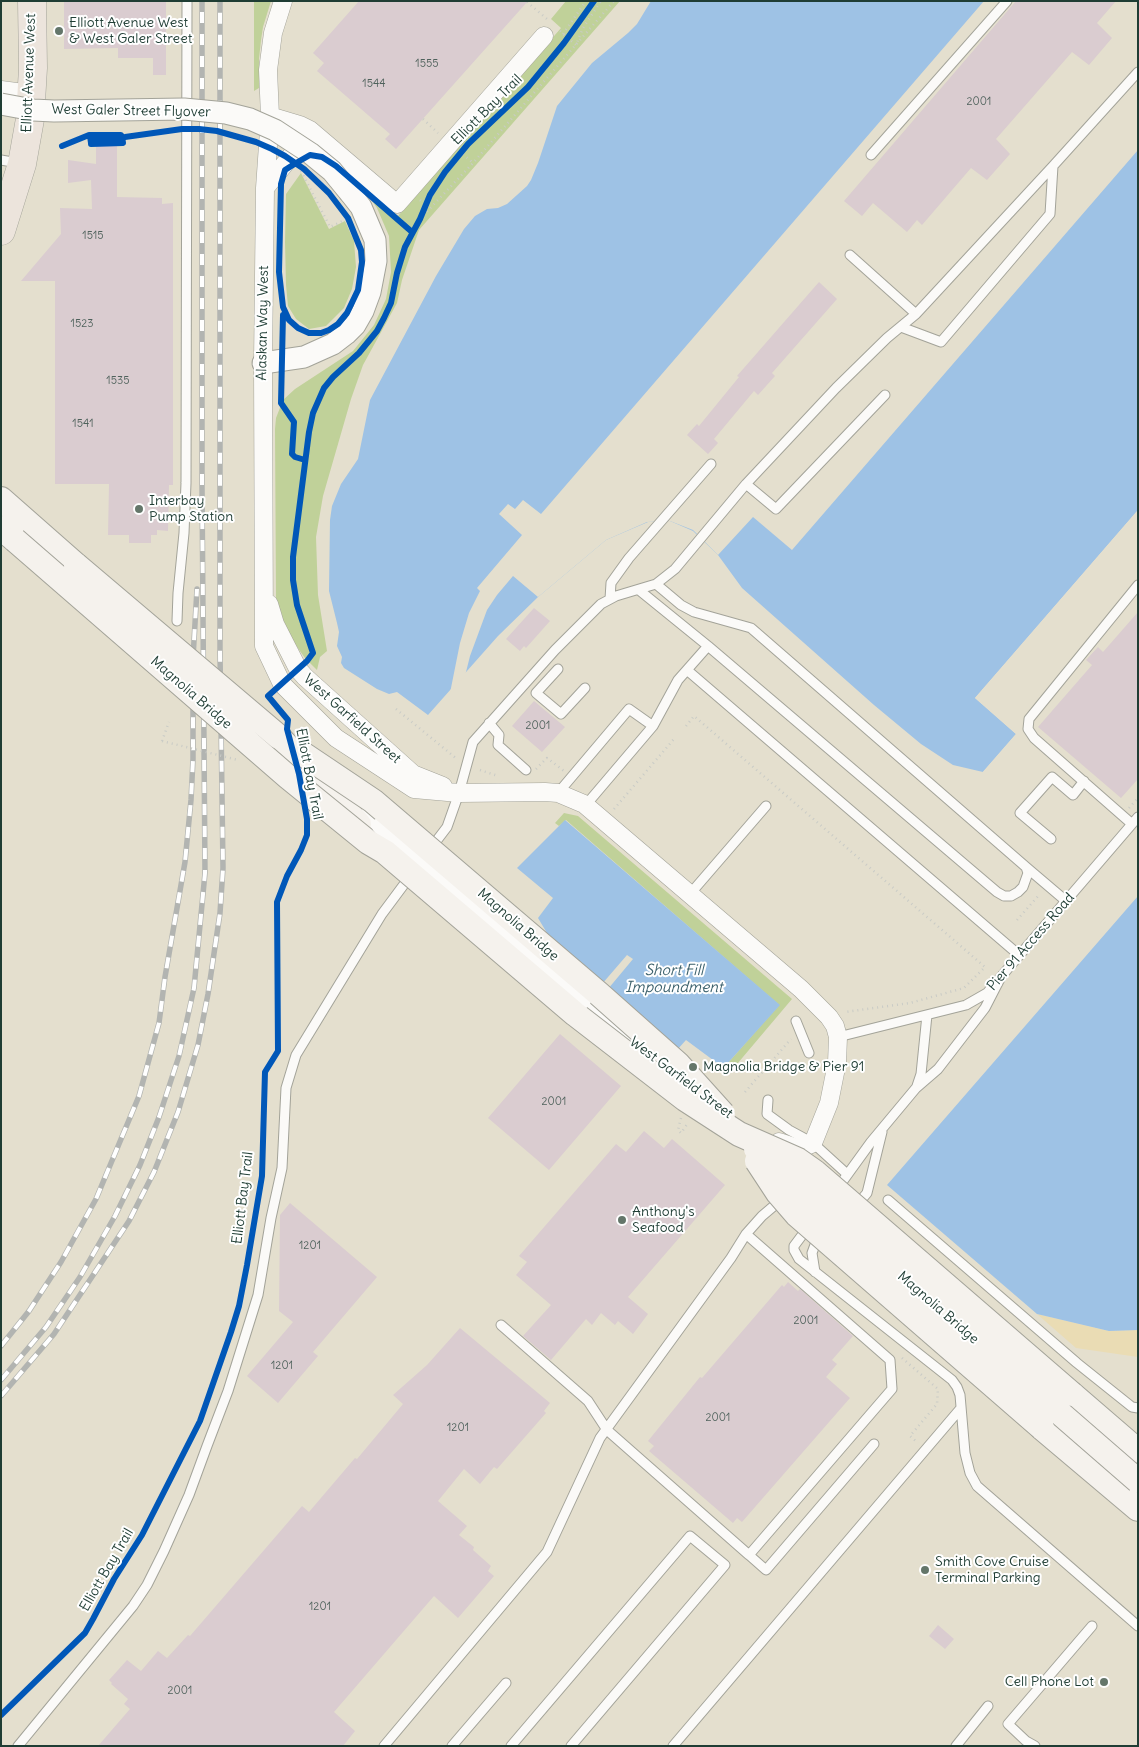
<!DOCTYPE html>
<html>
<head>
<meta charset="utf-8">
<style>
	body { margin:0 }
	#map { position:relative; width:1139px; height:1747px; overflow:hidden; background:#e4dfce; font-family:Delius,sans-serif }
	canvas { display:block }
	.frame { position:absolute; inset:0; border:2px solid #1f3d34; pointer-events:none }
</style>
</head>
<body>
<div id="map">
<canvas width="1139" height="1747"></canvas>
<div class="frame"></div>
</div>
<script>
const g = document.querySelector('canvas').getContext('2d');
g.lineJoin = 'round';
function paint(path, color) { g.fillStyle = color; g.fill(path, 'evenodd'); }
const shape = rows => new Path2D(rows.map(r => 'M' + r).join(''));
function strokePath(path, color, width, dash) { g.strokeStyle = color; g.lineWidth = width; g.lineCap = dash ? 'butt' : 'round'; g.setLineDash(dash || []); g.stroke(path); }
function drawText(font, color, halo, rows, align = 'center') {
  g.font = font + ' Delius,sans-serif'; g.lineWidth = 4; g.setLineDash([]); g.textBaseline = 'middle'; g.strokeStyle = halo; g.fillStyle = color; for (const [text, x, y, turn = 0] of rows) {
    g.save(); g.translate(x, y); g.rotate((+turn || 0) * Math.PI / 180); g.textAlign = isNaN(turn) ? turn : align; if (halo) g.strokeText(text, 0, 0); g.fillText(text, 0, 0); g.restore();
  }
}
paint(shape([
	[254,1,271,1,263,27,261,40,259,59,259,88,254,91],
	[566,1,620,1,419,230,402,280,397,303,363,365,351,399,323,496,316,537,318,595,327,651,320,657,317,670,305,658,287,633,276,598,275,429,276,418,283,400,295,389,353,351,374,325,386,299,391,272,389,236,377,208,359,182,398,216,561,28,551,19],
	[301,173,329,229,345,221,354,241,356,267,352,289,344,308,326,326,309,329,296,319,288,306,286,285,285,242,286,194],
	[564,813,578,816,792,999,732,1070,720,1070,710,1066,717,1063,727,1064,779,1005,566,820,559,826,555,823]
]), '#c0d199');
paint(shape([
	[1037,1314,1109,1331,1138,1330,1138,1357,1076,1348]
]), '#eadcb4');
paint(shape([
	[651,1,1138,1,1138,510,975,698,1016,734,983,772,953,765,921,744,874,705,742,588,718,555,693,531,670,521,648,522,606,540,538,597,498,636,428,715,397,692,389,694,377,689,344,668,341,663,342,657,337,646,339,632,337,623,329,591,330,520,332,506,341,484,358,459,370,400,436,276,464,229,475,216,487,209,498,208,507,204,527,186,531,180,538,163,557,106,592,63,628,33,637,24],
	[565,820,780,1005,727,1064,717,1063,686,1040,677,1050,547,933,538,918,553,898,517,868],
	[1138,896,1138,1330,1109,1331,1037,1314,887,1185]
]), '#9ec2e5');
paint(shape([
	[984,1,1138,1,1138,150,792,550,753,517,718,555,693,530,670,521,647,522,606,540,538,597,513,576,497,595,487,610,470,656,465,676,450,693,460,643,469,613,480,591,477,588,522,535,499,514,508,504,515,509,523,500,541,514],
	[1138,510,1138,514,978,698,1018,734,985,774,981,774,1016,734,975,698],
	[627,955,633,959,608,989,602,984]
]), '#e4dfce');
paint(shape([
	[64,1,166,1,166,75,153,75,153,58,118,58,118,48,64,49],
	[359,1,528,1,396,149,385,139,390,134,317,71,324,63,313,53],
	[1016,1,1116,1,1097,23,1112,38,1089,65,1072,52,996,139,1010,154,987,180,971,168,922,225,917,220,907,232,873,203,862,216,844,201],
	[96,145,117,145,117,197,162,198,162,204,173,203,173,485,169,485,168,531,157,530,157,535,151,535,151,543,129,543,129,535,108,535,109,484,55,484,55,281,21,281,61,234,60,208,92,209,91,180,68,183,68,160,96,164],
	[819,282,837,299,772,373,775,376,758,395,754,391,714,439,718,443,708,454,687,435,697,424,699,426,739,377,737,376],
	[534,608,550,621,526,648,524,646,520,651,506,639],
	[1138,612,1138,779,1121,798,1038,727,1092,665,1086,660,1098,647,1103,652],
	[534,701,565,727,542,752,512,726],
	[560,1034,621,1086,549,1170,488,1118],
	[644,1131,664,1148,672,1139,725,1185,628,1297,648,1314,633,1334,618,1321,615,1325,601,1313,592,1325,586,1319,551,1360,523,1336,551,1305,516,1275,527,1262,519,1256,616,1144,626,1152],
	[290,1203,377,1277,313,1352,318,1356,278,1403,247,1376,293,1322,279,1311,280,1215],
	[788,1282,798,1291,800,1289,853,1336,832,1360,837,1364,826,1377,850,1398,742,1522,737,1518,733,1523,649,1451,654,1446,648,1441,700,1377,702,1378,782,1285,784,1287],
	[460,1328,550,1403,544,1411,546,1413,497,1469,494,1467,480,1484,464,1469,438,1501,467,1526,459,1535,474,1547,473,1550,491,1566,488,1571,494,1576,458,1618,434,1596,334,1712,355,1731,343,1746,98,1746,130,1709,124,1704,128,1699,111,1684,112,1683,109,1680,127,1660,141,1671,158,1651,167,1658,188,1635,190,1636,302,1506,309,1512,355,1458,357,1459,403,1404,393,1395,427,1365],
	[938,1625,954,1639,945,1649,929,1636]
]), '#daccd0');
const service = shape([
	[871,155,1007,1],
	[1,160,18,163],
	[850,255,916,314],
	[901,327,941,342,1050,214,1053,166],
	[746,484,776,509,885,395],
	[639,590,708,646,997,892,1004,896,1011,896,1018,892,1023,887,1028,873,1026,867,751,628,694,612,681,605,656,584],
	[610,599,611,583,629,558,711,464],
	[177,621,178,593,184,533,186,483,187,1],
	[558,669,536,693,561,714,585,688],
	[687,670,1019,955],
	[489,723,499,735,498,745,526,770],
	[653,726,678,680,708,646],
	[558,793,629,709,653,726,585,806],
	[1132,824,1034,738,1028,729,1029,719,1138,585],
	[1051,839,1020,813,1052,777,1073,795,1084,781],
	[431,848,447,827,459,793,473,742,555,650,601,604,616,596,656,584,675,569,746,484,836,388,887,338,916,314,1053,166,1138,72],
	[1026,867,1066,901],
	[690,894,766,806],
	[796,1021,809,1053],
	[838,1037,966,1005,987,993,1138,817],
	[917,1086,921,1074,927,1015],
	[768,1100,767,1114,789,1130,813,1143,847,1174],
	[837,1189,871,1142,916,1088,938,1069,985,1008,1001,977],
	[888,1200,1077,1363,1132,1407,1138,1408],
	[856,1206,867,1193,882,1132],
	[809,1226,794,1246,794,1250,799,1259,952,1380,957,1387,960,1395,965,1453,970,1473,977,1486,1138,1626],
	[815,1272,812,1253,816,1242,820,1237],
	[501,1325,588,1401,607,1430,749,1555,892,1389,890,1360,746,1234],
	[749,1555,766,1570,874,1444],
	[18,1746,133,1606,147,1585,164,1551,189,1495,207,1446,228,1391,258,1295,271,1218,282,1168,286,1088,296,1055,382,914,411,875],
	[384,1746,547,1552,600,1438,731,1258,746,1234,762,1216,782,1199],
	[452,1746,506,1683],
	[511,1746,690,1536,725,1565,571,1746],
	[673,1746,961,1408],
	[956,1746,988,1706],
	[1035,1746,1026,1741,1008,1724,1092,1626]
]);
const minor = shape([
	[283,1,273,33,268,70,270,116,265,188,263,363,264,646,282,684,336,738,414,789,459,793,545,792,558,793,584,804,801,989,829,1017,835,1026,838,1037,837,1063,829,1103,813,1143,800,1149,779,1142],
	[1,90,31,94],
	[270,116,300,125,310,130,397,204,544,36],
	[265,188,292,155,312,143],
	[269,604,275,624,298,669,305,677,413,774,443,786],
	[368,816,381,826],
	[582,1000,622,1034,679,1079]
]);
const tertiary = shape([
	[263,363,304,357,333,344,346,334,355,325,363,311,370,292,376,261,375,240,361,207,350,193]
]);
const secondary = shape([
	[1,499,76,565],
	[1,528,15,540],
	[279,737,359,824],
	[1072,1394,1138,1451],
	[1042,1428,1138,1509]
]);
const primary = shape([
	[1,231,22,164,30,119,33,68,32,1]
]);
strokePath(service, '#a3a399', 11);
strokePath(minor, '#a3a399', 19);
strokePath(tertiary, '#a3a399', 23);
strokePath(secondary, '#a3a399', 26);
strokePath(primary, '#a3a399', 29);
strokePath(shape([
	[527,2,547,19],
	[560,31,576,45,583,28,601,1],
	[563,34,586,1],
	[423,119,438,133],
	[463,154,473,163],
	[301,171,330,227,347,219],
	[420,200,430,209],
	[420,219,473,163,614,1],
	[396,709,457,759],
	[686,726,694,716,985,967,964,988,910,1003,845,1012],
	[162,741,169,722],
	[536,769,547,758,564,771],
	[480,770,498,776],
	[1129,808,1138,798],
	[614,809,674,739],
	[1017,920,1040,894],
	[745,1092,791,1039],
	[681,1118,678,1130,681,1133,688,1123],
	[902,1358,938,1389,937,1404,910,1436,918,1443]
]), '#c9cbc6', 2.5, [1, 4]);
strokePath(service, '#fbfaf8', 9);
strokePath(minor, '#fbfaf8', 18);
strokePath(tertiary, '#fbfaf8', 21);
strokePath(secondary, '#f5f2ed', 24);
strokePath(primary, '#ece4dc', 28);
const rail = shape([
	[1,1346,29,1311,61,1262,96,1199,139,1096,159,1023,165,977,185,862,191,800,193,759,193,658,197,589],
	[1,1380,46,1327,80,1277,115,1216,140,1165,159,1117,179,1056,194,988,205,873,202,485,202,1],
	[1,1396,54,1334,129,1221,154,1172,178,1112,198,1045,208,994,220,913,223,868,220,653,220,1]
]);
strokePath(rail, '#b2b4b1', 5.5);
strokePath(rail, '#fff', 4, [11]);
const minorBridge = shape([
	[381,826,582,1000]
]);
const tertiaryBridge = shape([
	[1,104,33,110,54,111,184,109,226,113,250,119,275,130,310,153,332,171,350,193]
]);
const secondaryBridge = shape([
	[15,540,288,777,368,842,385,852,575,1014,685,1099,739,1134,798,1160,815,1172,1072,1394],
	[76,565,279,737],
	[300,752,373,801,599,994,678,1064,723,1114],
	[756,1149,1138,1481],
	[757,1161,778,1193,797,1215,1042,1428]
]);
strokePath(minorBridge, '#a3a399', 19, []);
strokePath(tertiaryBridge, '#a3a399', 23, []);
strokePath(secondaryBridge, '#a3a399', 26, []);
strokePath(shape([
	[162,741,238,760]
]), '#c9cbc6', 2.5, [1, 4]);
strokePath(minorBridge, '#fbfaf8', 18);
strokePath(tertiaryBridge, '#fbfaf8', 21);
strokePath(secondaryBridge, '#f5f2ed', 24);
strokePath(shape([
	[62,146,89,135,121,135,122,142,91,143,90,136,122,136,123,143,91,144,91,138,125,137,182,129,199,129,217,131,256,142,272,149,285,156,304,169,329,193,348,218,361,250,362,262,358,290,347,313,338,324,329,330,321,333,309,333,298,328,289,320,283,307,279,272,281,184,285,170,296,163,310,155,322,157,336,166,412,232],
	[283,315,281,403,294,422,292,454,295,457,305,460],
	[1,1715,85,1633,93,1619,114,1579,142,1535,200,1421,231,1332,239,1306,247,1265,262,1176,265,1072,278,1051,277,902,287,876,301,850,307,835,307,819,299,774,287,729,288,720,268,696,307,661,313,653,297,605,293,580,293,557,309,432,313,413,324,388,333,377,359,353,377,331,384,318,391,303,397,273,405,247,420,219,430,195,445,172,468,144,528,87,564,43,594,1]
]), '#0057b8', 6);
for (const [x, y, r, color] of [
	[59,31,5,"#64766a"],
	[139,509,5,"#64766a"],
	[693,1067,5,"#64766a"],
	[622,1220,5,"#64766a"],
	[925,1570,5,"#64766a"],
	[1104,1682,5,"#64766a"]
]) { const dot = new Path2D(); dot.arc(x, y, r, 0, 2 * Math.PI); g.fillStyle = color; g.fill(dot); strokePath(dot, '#fff', 2); }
drawText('11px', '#4e615b', null, [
	["1555",427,64],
	["1544",374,84],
	["2001",979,102],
	["1515",93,236],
	["1523",82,324],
	["1535",118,381],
	["1541",83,424],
	["2001",538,726],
	["2001",554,1102],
	["1201",310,1246],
	["2001",806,1321],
	["1201",282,1366],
	["2001",718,1418],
	["1201",458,1428],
	["1201",320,1607],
	["2001",180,1691]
]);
drawText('14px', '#1f3d34', '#fff', [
	["Elliott Avenue West",69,23],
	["& West Galer Street",69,39],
	["Interbay",149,501],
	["Pump Station",149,517],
	["Magnolia Bridge & Pier 91",703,1067],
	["Anthony's",632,1212],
	["Seafood",632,1228],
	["Smith Cove Cruise",935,1562],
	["Terminal Parking",935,1578],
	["Cell Phone Lot",1094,1682,"right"]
], 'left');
drawText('14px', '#1f3d34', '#fff', [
	["Elliott Avenue West",29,73,-88],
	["Elliott Bay Trail",487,110,-45],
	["West Galer Street Flyover",131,111,1],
	["Alaskan Way West",263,323,-89],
	["Magnolia Bridge",191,693,41],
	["West Garfield Street",352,719,42],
	["Elliott Bay Trail",309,774,79],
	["Magnolia Bridge",518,925,41],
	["Pier 91 Access Road",1031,942,-49],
	["West Garfield Street",681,1078,37],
	["Elliott Bay Trail",243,1198,-83],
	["Magnolia Bridge",938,1308,41],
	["Elliott Bay Trail",107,1570,-60]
]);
drawText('italic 15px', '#3c616c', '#fff', [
	["Short Fill",674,971],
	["Impoundment",674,988]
]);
</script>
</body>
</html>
